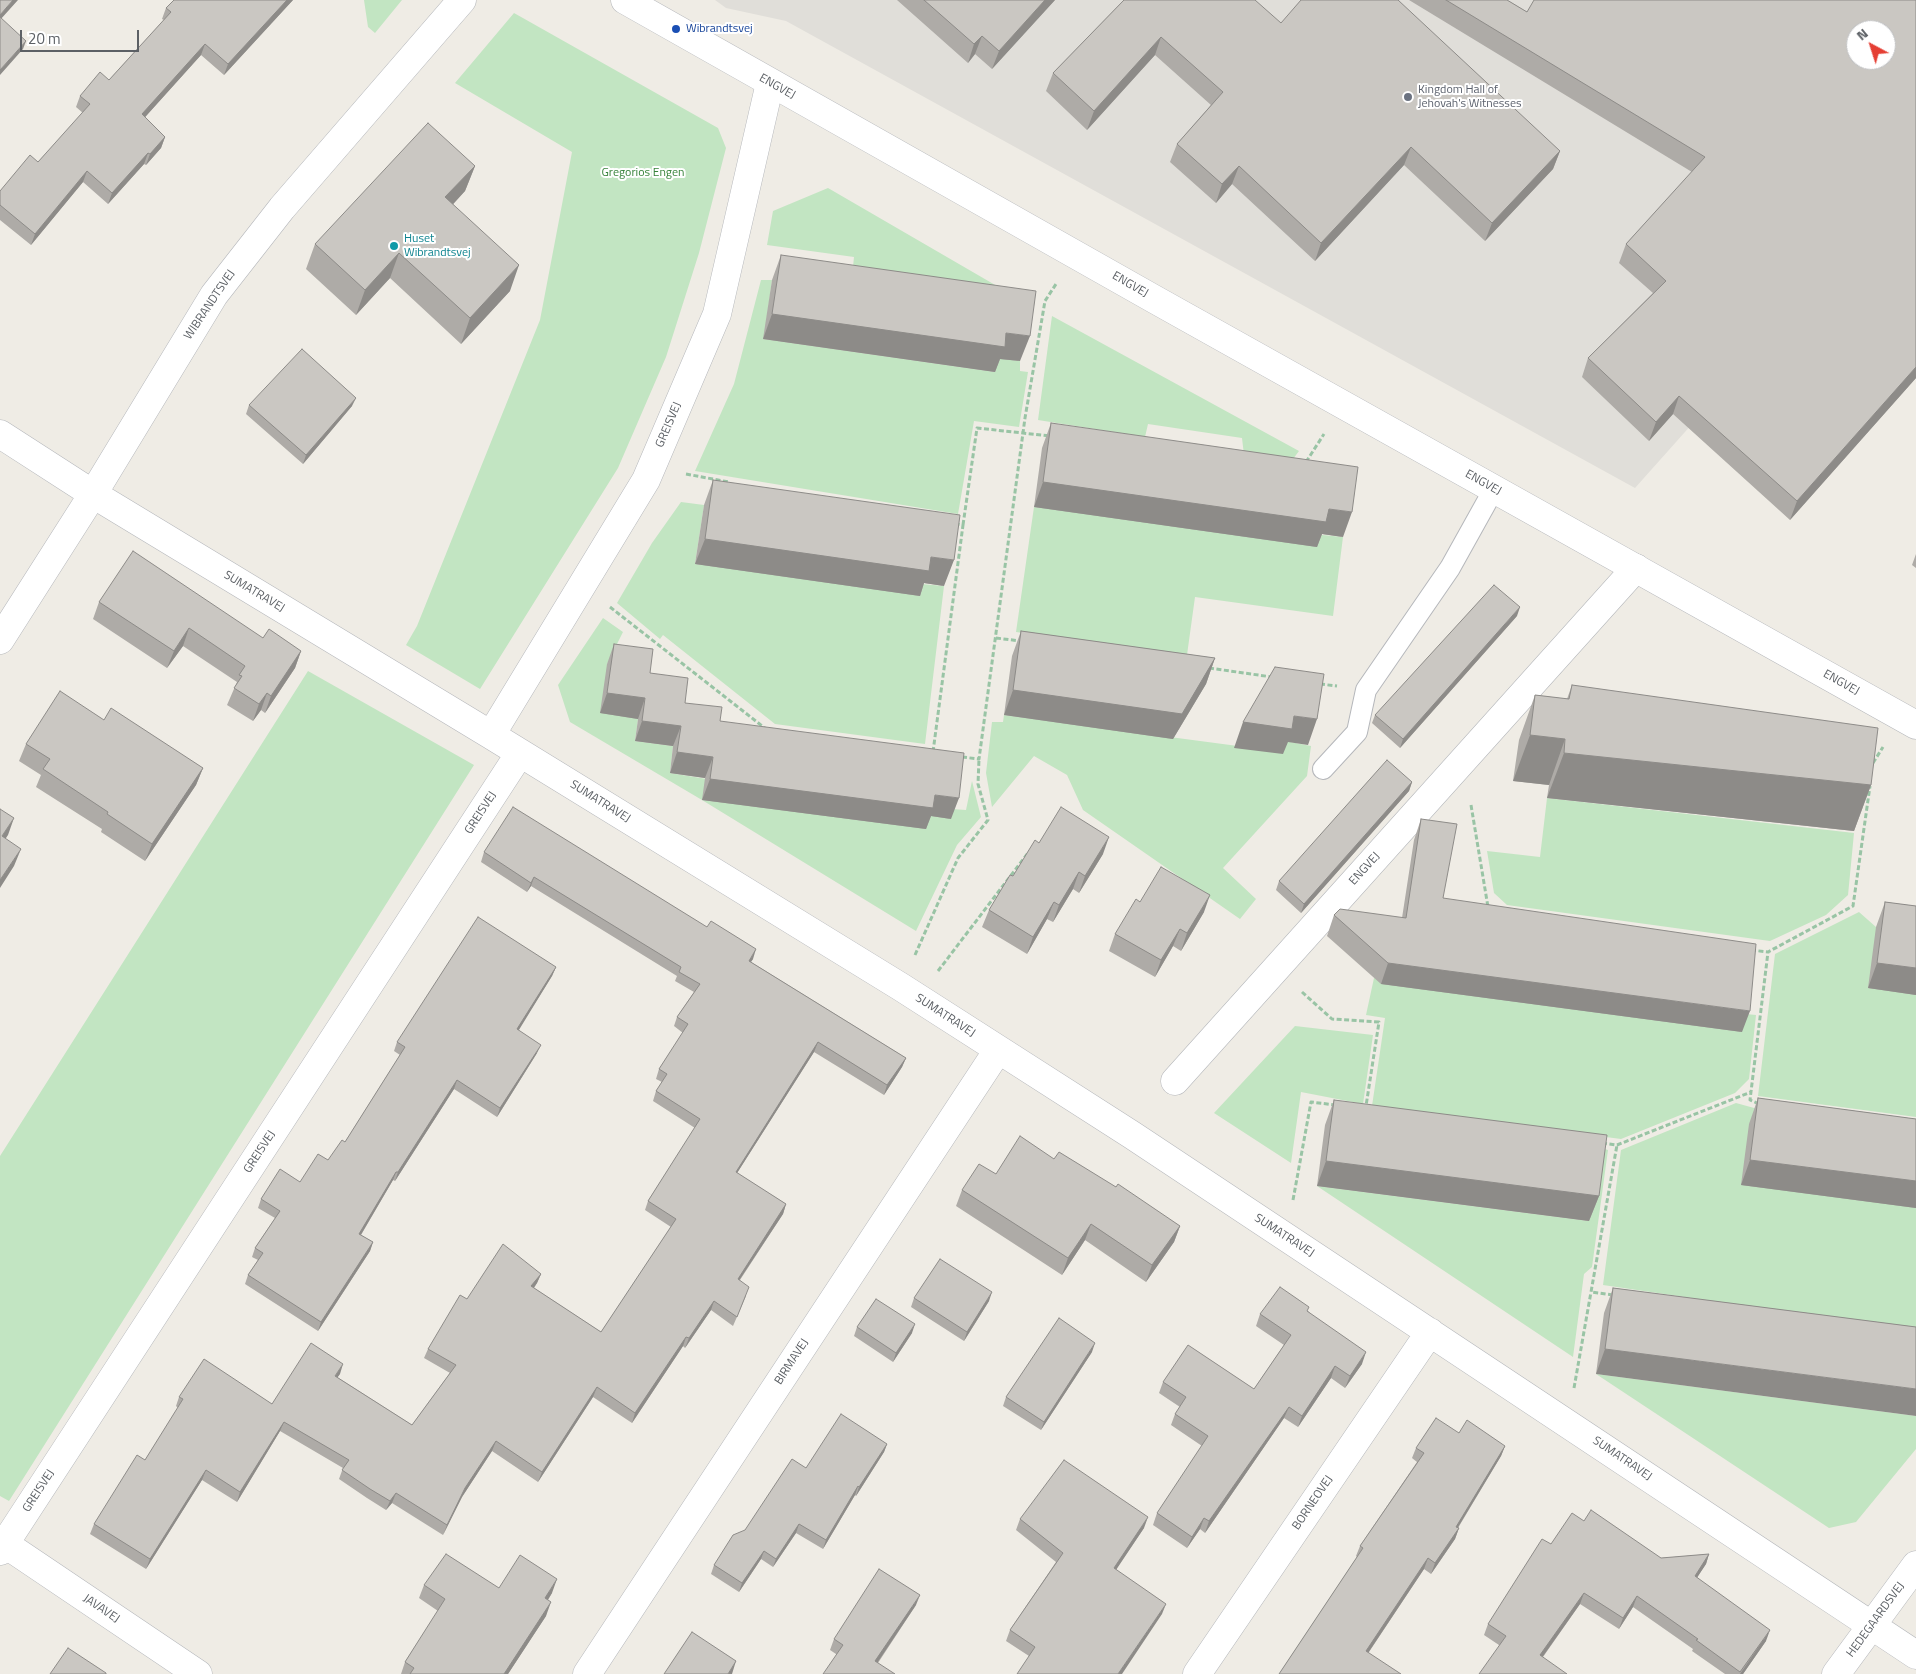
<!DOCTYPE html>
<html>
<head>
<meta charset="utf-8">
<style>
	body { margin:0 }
	#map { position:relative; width:1916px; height:1674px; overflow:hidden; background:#efece5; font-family:"Titillium Web",sans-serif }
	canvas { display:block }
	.north { position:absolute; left:1846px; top:20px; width:50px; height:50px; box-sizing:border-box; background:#fff; border:1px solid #bebfc1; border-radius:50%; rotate:320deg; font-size:14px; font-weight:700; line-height:20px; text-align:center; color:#5c6065 }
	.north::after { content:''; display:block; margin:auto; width:18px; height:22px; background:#e53f34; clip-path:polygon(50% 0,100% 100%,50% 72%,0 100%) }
	.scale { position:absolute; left:20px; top:30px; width:119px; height:22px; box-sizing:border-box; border:2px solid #5c6065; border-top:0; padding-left:6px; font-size:15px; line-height:18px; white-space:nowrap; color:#5c6065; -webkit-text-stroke:4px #fff; paint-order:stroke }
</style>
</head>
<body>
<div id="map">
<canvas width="1916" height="1674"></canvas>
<div class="north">N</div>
<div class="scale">20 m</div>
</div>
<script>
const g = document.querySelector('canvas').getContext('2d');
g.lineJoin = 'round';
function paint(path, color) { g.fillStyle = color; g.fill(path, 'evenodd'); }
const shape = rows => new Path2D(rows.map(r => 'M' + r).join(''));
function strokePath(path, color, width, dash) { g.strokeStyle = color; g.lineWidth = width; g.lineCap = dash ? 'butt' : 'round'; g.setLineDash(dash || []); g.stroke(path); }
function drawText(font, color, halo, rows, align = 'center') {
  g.font = font + ' "Titillium Web",sans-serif'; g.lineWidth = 4; g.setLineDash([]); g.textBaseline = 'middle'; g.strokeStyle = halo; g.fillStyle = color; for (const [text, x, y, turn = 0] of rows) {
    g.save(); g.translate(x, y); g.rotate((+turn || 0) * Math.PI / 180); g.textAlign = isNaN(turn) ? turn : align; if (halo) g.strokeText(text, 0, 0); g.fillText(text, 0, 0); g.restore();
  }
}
paint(shape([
	[715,0,1916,0,1916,173,1635,488,786,21,726,8],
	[1856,30,1886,30,1886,60,1856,60]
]), '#e0ded9');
paint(shape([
	[364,0,402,0,375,33,368,27],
	[514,13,718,128,726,148,699,253,666,357,618,468,480,689,406,645,417,626,540,320,572,152,455,83],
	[828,188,1021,300,852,277,854,257,767,245,773,211],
	[761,280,772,280,764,339,995,372,997,358,1020,361,1020,371,1028,372,1019,427,974,421,958,514,695,471,734,384],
	[1052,316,1299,451,1290,463,1244,455,1242,438,1148,424,1145,437,1038,420],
	[681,502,704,505,695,564,944,586,925,744,775,724,663,635,660,639,617,603,652,543],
	[1034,507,1343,537,1333,616,1195,597,1187,655,1016,632],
	[603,618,623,632,607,664,638,719,635,741,673,746,670,773,928,815,952,809,966,810,972,781,981,817,957,845,916,931,702,800,570,722,558,685],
	[308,671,474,765,9,1501,0,1496,0,1156],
	[1004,715,1283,752,1285,741,1311,746,1307,776,1223,868,1256,899,1240,919,1083,810,1067,775,1034,756,992,807,986,773,992,722,1003,722],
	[1547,798,1854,833,1848,895,1826,915,1770,941,1507,905,1494,893,1487,851,1540,857],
	[1859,912,1876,927,1916,995,1916,1117,1758,1096,1775,954],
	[1374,978,1756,1015,1749,1079,1735,1093,1621,1139,1372,1106,1385,1018,1366,1015],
	[1295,1026,1373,1035,1363,1104,1301,1092,1291,1163,1214,1113],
	[1736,1103,1765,1111,1916,1208,1916,1331,1603,1285,1621,1150],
	[1598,1147,1608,1150,1592,1267,1584,1274,1573,1357,1317,1186,1589,1221],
	[1596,1374,1916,1416,1916,1449,1856,1522,1829,1528]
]), '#c2e5c2');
const service = shape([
	[1323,769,1357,732,1366,690,1450,568,1494,489]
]);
const minor = shape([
	[0,434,93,494,491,735,901,987,1132,1135,1916,1655],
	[0,640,93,494,214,295,282,208,462,0],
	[491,735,646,480,717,314,770,83],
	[1175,1081,1636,568],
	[5,1544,198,1674],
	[0,1551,520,753],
	[587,1674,998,1050],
	[1197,1674,1430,1332],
	[1836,1674,1916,1565]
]);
const tertiary = shape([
	[625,0,1154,299,1916,725]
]);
strokePath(service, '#b5b7bb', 22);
strokePath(minor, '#b5b7bb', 29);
strokePath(tertiary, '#b5b7bb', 29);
strokePath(shape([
	[1306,462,1324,434],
	[686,474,729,482],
	[963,525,977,428,1050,436],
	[610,607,766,729],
	[996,638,1020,641],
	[1209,668,1272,677],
	[1320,684,1337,686],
	[933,752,963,525,957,524],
	[962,757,979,759,1025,418,1045,301,1056,284],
	[1873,763,1883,747],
	[1471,805,1488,907],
	[1751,950,1768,952,1853,906,1870,786],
	[915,955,958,858,988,820,978,784,979,759],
	[938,971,1028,853],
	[1302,992,1332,1019,1379,1022,1366,1106],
	[1759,1104,1750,1100,1768,952],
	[1602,1143,1617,1145,1751,1092],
	[1293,1200,1311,1102,1335,1105],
	[1613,1295,1591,1292,1617,1145],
	[1574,1388,1591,1292]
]), '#99c4a5', 3, [5, 2.5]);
strokePath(service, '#fff', 20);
strokePath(minor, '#fff', 28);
strokePath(tertiary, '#fff', 28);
paint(shape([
	[174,0,293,0,224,75,201,55,145,117,165,137,161,148,146,165,144,164,108,204,83,182,31,245,0,220,0,191,38,162,83,113,76,107,80,96,109,80,164,20,162,19,166,8],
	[897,0,1055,0,992,69,975,54,968,63],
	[1124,0,1281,23,1560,151,1553,169,1485,241,1404,165,1315,261,1232,184,1216,203,1170,162,1177,144,1211,105,1155,55,1087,130,1046,91,1053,73],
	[1409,0,1507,0,1527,12,1916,0,1916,378,1790,520,1673,414,1649,441,1582,377,1588,358,1653,293,1619,263,1626,244,1692,172],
	[475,166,465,191,453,204,510,291,461,344,390,278,356,315,306,269,315,244],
	[781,255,1020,361,1000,359,995,372,763,339,772,280],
	[249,405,352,406,303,464,246,414],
	[1051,423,1343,537,1322,534,1317,547,1034,507,1042,448],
	[713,480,944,586,924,583,920,596,695,564,704,505],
	[1916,554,1916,568,1912,565],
	[99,602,263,638,301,651,295,668,265,713,261,710,253,721,227,705,237,682,183,646,167,668,93,619],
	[1517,616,1400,748,1372,723,1375,715],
	[1021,631,1215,658,1206,684,1173,739,1004,715,1012,656],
	[614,644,685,703,720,721,951,819,931,816,926,829,702,800,705,778,670,773,673,746,635,741,638,719,600,713,607,664],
	[1572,685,1871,785,1854,831,1547,798,1549,785,1513,781,1519,740,1535,695,1567,699],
	[104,720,203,768,196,785,145,861,101,832,102,829,36,787,41,775,19,761,26,744],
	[1412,782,1409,791,1301,913,1276,890,1279,881],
	[1421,819,1443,898,1742,1032,1381,984,1327,936,1334,915,1402,918,1414,840],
	[1039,843,1103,854,1079,893,1073,889,1053,922,1047,919,1027,954,982,927,989,910,1013,876],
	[484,852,753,959,751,962,906,1058,902,1067,884,1095,814,1052,737,1173,786,1204,783,1214,740,1280,746,1296,733,1326,711,1310,685,1348,683,1346,632,1423,593,1397,538,1482,492,1451,462,1497,443,1535,392,1503,386,1510,367,1498,339,1479,343,1468,280,1431,237,1502,202,1480,146,1569,90,1534,94,1524,145,1460,178,1408,176,1406,179,1397,272,1404,340,1374,337,1377,412,1425,450,1373,424,1358,428,1349,467,1299,541,1274,537,1283,534,1288,601,1332,671,1227,645,1210,648,1201,695,1128,653,1101,656,1091,662,1082,656,1079,659,1069,683,1033,674,1026,677,1017,694,992,675,981,677,976,531,886,527,892,481,862],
	[1140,902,1204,912,1181,951,1173,946,1155,977,1109,951,1115,934],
	[1885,902,1916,906,1916,995,1868,988,1876,927],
	[556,967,552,976,518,1030,537,1053,497,1117,454,1089,395,1181,393,1180,361,1235,373,1242,370,1251,318,1331,245,1284,248,1275,258,1260,252,1257,255,1248,275,1218,258,1208,261,1199,300,1182,328,1160,345,1142,400,1055,394,1051,397,1042],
	[1758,1098,1916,1119,1916,1208,1741,1185,1749,1124],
	[1334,1100,1599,1196,1589,1221,1317,1186,1325,1125],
	[1054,1159,1116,1187,1180,1226,1174,1242,1146,1282,1085,1240,1062,1275,956,1206,962,1190,996,1174],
	[1613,1288,1916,1327,1596,1374,1604,1313],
	[914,1298,989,1301,964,1341,911,1307],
	[1308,1311,1362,1364,1345,1388,1331,1378,1298,1427,1284,1418,1205,1533,1200,1529,1187,1548,1153,1525,1157,1513,1202,1446,1171,1425,1175,1414,1180,1407,1159,1393,1163,1382,1254,1389,1284,1345,1256,1326,1260,1314],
	[857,1327,912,1333,893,1362,854,1336],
	[1092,1352,1041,1430,1003,1406,1006,1397],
	[1459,1433,1505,1446,1501,1456,1458,1528,1459,1528,1455,1539,1431,1574,1424,1569,1369,1652,1279,1674,1357,1557,1356,1556,1360,1546,1417,1462,1412,1458,1416,1448],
	[887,1444,884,1452,856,1496,855,1495,823,1549,796,1533,773,1567,761,1559,739,1592,711,1574,714,1565,745,1530,806,1468],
	[1020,1519,1144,1528,1116,1569,1162,1614,1029,1656,1006,1641,1010,1630,1056,1562,1016,1530],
	[1584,1521,1661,1558,1709,1554,1706,1564,1697,1577,1766,1641,1743,1674,1725,1674,1692,1651,1693,1649,1633,1607,1619,1629,1580,1604,1543,1657,1499,1645,1484,1635,1488,1624,1551,1544],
	[424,1585,499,1588,552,1593,548,1600,546,1616,508,1674,401,1674,405,1662,438,1611,419,1598],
	[916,1605,878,1663,836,1654,830,1650,834,1639]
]), '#aeaba7');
paint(shape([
	[13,0,18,0,0,20,0,15],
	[287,0,293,0,224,75,228,64],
	[1045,0,1055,0,992,69,999,51],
	[982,36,975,54,968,63,974,44],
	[1161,37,1155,55,1087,130,1094,111],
	[26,41,23,49,0,75,0,70],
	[205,44,201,55,138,125,142,114],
	[165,137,161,148,146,165,150,154],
	[1411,147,1404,165,1315,261,1321,243],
	[1560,151,1553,169,1485,241,1492,223],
	[148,153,144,164,108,204,112,193],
	[475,166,465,191,436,223,445,197],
	[1239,166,1232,184,1216,203,1222,184],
	[87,171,83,182,31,245,35,234],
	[399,253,390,278,356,315,365,290],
	[519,265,510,291,461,344,470,318],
	[772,314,1006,333,1030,336,1020,361,1000,359,995,372,763,339],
	[1916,367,1916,378,1790,520,1797,501],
	[1679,396,1673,414,1649,441,1656,422],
	[356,398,352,406,303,464,306,455],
	[1043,482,1329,509,1352,512,1343,537,1322,534,1317,547,1034,507],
	[705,539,931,557,954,560,944,586,924,583,920,596,695,564],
	[1520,607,1517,616,1400,748,1403,739],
	[189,628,183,646,167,668,174,651],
	[301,651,295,668,265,713,271,696],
	[1215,658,1206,684,1173,739,1004,715,1013,690],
	[267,693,261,710,253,721,259,704],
	[607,693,645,698,638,719,600,713],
	[1294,716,1317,719,1308,745,1288,742,1283,754,1234,748,1243,722],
	[642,721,681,726,673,746,635,741],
	[1530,735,1565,739,1549,785,1513,781],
	[677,752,713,757,705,778,670,773],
	[1564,753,1871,785,1854,831,1547,798],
	[203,768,196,785,145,861,152,844],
	[710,779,935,795,959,798,951,819,931,816,926,829,702,800],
	[1412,782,1409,791,1301,913,1304,904],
	[14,818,8,835,0,847,2,836],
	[1109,837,1103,854,1079,893,1085,876],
	[21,849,14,866,0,888,0,880],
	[1079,872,1073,889,1053,922,1059,905],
	[534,877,531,886,527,892,531,883],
	[1210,895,1204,912,1181,951,1187,933],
	[1054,902,1047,919,1027,954,1033,937],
	[1180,929,1173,946,1155,977,1161,960],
	[756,949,753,959,745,970,749,961],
	[1388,963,1750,1011,1742,1032,1381,984],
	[1877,963,1916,968,1916,995,1868,988],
	[556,967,552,976,514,1038,517,1029],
	[818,1042,814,1052,732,1181,736,1172],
	[541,1045,537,1053,497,1117,500,1108],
	[906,1058,902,1067,884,1095,887,1085],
	[457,1080,454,1089,395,1181,398,1172],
	[1750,1160,1916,1181,1916,1208,1741,1185],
	[1326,1161,1599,1196,1589,1221,1317,1186],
	[396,1172,393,1180,356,1243,359,1234],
	[786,1204,783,1214,734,1288,738,1279],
	[1091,1224,1085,1240,1062,1275,1068,1258],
	[1180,1226,1174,1242,1146,1282,1152,1265],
	[373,1242,370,1251,318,1331,321,1322],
	[541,1274,537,1283,528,1296,531,1286],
	[992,1292,989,1301,964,1341,967,1332],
	[714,1301,711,1310,685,1348,689,1338],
	[915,1324,912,1333,893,1362,896,1353],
	[686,1337,683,1346,632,1423,635,1413],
	[1095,1343,1092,1352,1041,1430,1044,1422],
	[1605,1349,1916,1389,1916,1416,1596,1374],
	[1366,1352,1362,1364,1345,1388,1350,1376],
	[343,1364,340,1374,332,1385,335,1376],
	[1335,1366,1331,1378,1298,1427,1302,1416],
	[597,1387,593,1397,538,1482,542,1472],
	[1289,1407,1284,1418,1205,1533,1209,1521],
	[284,1422,280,1431,237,1502,240,1492],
	[496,1441,492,1451,462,1497,443,1535,447,1525,465,1488],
	[887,1444,884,1452,856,1496,859,1487],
	[1505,1446,1501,1456,1452,1537,1456,1527],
	[206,1470,202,1480,146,1569,150,1559],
	[858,1486,855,1495,823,1549,826,1540],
	[396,1493,392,1503,386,1510,390,1501],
	[1148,1517,1144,1528,1110,1579,1114,1568],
	[1204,1518,1200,1529,1187,1548,1192,1537],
	[799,1524,796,1533,773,1567,776,1559],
	[1459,1528,1455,1539,1431,1574,1435,1563],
	[764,1551,761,1559,739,1592,742,1583],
	[1709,1554,1706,1564,1691,1587,1695,1576],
	[1428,1558,1424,1569,1362,1662,1366,1651],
	[557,1579,552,1593,540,1612,545,1598],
	[1584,1593,1580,1604,1536,1666,1540,1655],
	[920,1595,916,1605,871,1672,875,1661],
	[1637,1596,1633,1607,1619,1629,1623,1618],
	[551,1602,546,1616,508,1674,504,1674],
	[1166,1604,1162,1614,1122,1674,1118,1674],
	[1770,1630,1766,1641,1743,1674,1740,1674],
	[736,1661,732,1674,728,1674]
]), '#8d8b88');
const building = shape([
	[0,0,13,0,0,15,0,0],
	[174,0,287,0,228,64,205,44,142,114,165,137,150,154,148,153,112,193,87,171,35,234,0,205,0,191,30,155,38,162,90,104,80,96,100,72,109,80,171,12,166,8,174,0],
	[924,0,1045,0,999,51,982,36,974,44,924,0],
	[1124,0,1255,0,1281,23,1301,0,1398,0,1560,151,1492,223,1411,147,1321,243,1239,166,1222,184,1177,144,1223,92,1161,37,1094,111,1053,73,1124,0],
	[1446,0,1507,0,1527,12,1534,0,1916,0,1916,367,1797,501,1679,396,1656,422,1588,358,1666,281,1626,244,1705,157,1446,0],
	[1856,30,1886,30,1886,60,1856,60,1856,30],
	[0,17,26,41,0,70,0,17],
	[428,123,475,166,445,197,519,265,470,318,399,253,365,290,315,244,428,123],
	[781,255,1036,291,1030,336,1006,333,1005,347,772,314,781,255],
	[302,349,356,398,306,455,249,405,302,349],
	[1051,423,1358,467,1352,512,1329,509,1326,522,1043,482,1051,423],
	[713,480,960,515,954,560,931,557,929,571,705,539,713,480],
	[133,551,263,638,269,629,301,651,271,696,267,693,259,704,234,688,242,676,239,675,245,666,189,628,174,651,99,602,133,551],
	[1494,585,1520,607,1403,739,1375,715,1494,585],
	[1021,631,1215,658,1182,714,1013,690,1021,631],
	[614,644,653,649,650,673,688,678,685,703,722,707,720,721,964,753,959,798,935,795,933,808,710,779,713,757,677,752,681,726,642,721,645,698,607,693,614,644],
	[1275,667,1324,674,1317,719,1294,716,1292,729,1243,722,1275,667],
	[1572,685,1878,728,1871,785,1564,753,1565,739,1530,735,1535,695,1569,699,1572,685],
	[60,691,104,720,111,708,203,768,152,844,107,814,108,812,43,769,50,759,26,744,60,691],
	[1387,760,1412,782,1304,904,1279,881,1387,760],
	[513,807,707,927,711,921,756,949,749,961,906,1058,887,1085,818,1042,736,1172,786,1204,738,1279,749,1287,737,1317,714,1301,689,1338,686,1337,635,1413,597,1387,542,1472,496,1441,465,1488,447,1525,396,1493,390,1501,370,1489,342,1470,349,1460,284,1422,240,1492,206,1470,150,1559,94,1524,137,1455,145,1460,183,1399,179,1397,204,1359,272,1404,311,1343,343,1364,335,1376,412,1425,456,1365,428,1349,460,1295,467,1299,503,1244,541,1274,531,1286,601,1332,676,1219,648,1201,700,1119,656,1091,667,1074,659,1069,688,1024,677,1017,700,984,679,972,681,967,534,877,531,883,484,852,513,807],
	[1061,807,1109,837,1085,876,1079,872,1059,905,1054,902,1033,937,989,910,1010,875,1013,876,1035,840,1039,843,1061,807],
	[0,809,14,818,2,836,21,849,0,880,0,809],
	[1421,819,1457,824,1443,898,1756,944,1750,1011,1388,963,1334,915,1340,909,1406,918,1421,819],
	[1161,867,1210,895,1187,933,1180,929,1161,960,1115,934,1136,899,1140,902,1161,867],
	[1885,902,1916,906,1916,968,1877,963,1885,902],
	[478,917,556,967,517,1029,541,1045,500,1108,457,1080,398,1172,396,1172,359,1234,373,1242,321,1322,248,1275,263,1253,255,1248,280,1211,261,1199,280,1169,300,1182,318,1154,328,1160,342,1140,345,1142,405,1047,397,1042,478,917],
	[1758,1098,1916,1119,1916,1181,1750,1160,1758,1098],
	[1334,1100,1607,1135,1599,1196,1326,1161,1334,1100],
	[1020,1136,1054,1159,1059,1152,1116,1187,1118,1184,1180,1226,1152,1265,1091,1224,1068,1258,962,1190,979,1164,996,1174,1020,1136],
	[940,1259,992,1292,967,1332,914,1298,940,1259],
	[1280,1287,1309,1307,1307,1311,1366,1352,1350,1376,1335,1366,1302,1416,1289,1407,1209,1521,1204,1518,1192,1537,1157,1513,1208,1436,1175,1414,1186,1397,1163,1382,1188,1345,1254,1389,1291,1335,1260,1314,1280,1287],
	[1613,1288,1916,1327,1916,1389,1605,1349,1613,1288],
	[876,1299,915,1324,896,1353,857,1327,876,1299],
	[1059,1318,1095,1343,1044,1422,1006,1397,1059,1318],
	[841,1414,887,1444,859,1487,858,1486,826,1540,799,1524,776,1559,764,1551,742,1583,714,1565,733,1535,745,1530,792,1459,806,1468,841,1414],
	[1436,1418,1459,1433,1467,1420,1505,1446,1456,1527,1459,1528,1435,1563,1428,1558,1366,1651,1401,1674,1279,1674,1363,1548,1360,1546,1424,1453,1416,1448,1436,1418],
	[1064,1460,1148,1517,1114,1568,1166,1604,1118,1674,1017,1674,1035,1647,1010,1630,1063,1553,1020,1519,1064,1460],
	[1591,1510,1661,1558,1709,1554,1695,1576,1770,1630,1740,1672,1696,1640,1698,1639,1637,1596,1623,1618,1584,1593,1540,1655,1567,1674,1479,1674,1506,1636,1488,1624,1542,1539,1551,1544,1572,1513,1584,1521,1591,1510],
	[446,1554,499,1588,520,1555,557,1579,545,1598,551,1602,504,1674,410,1674,414,1668,405,1662,445,1599,424,1585,446,1554],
	[879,1569,920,1595,875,1661,895,1674,823,1674,843,1645,834,1639,879,1569],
	[692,1632,736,1661,728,1674,664,1674,692,1632],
	[68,1648,106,1673,106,1674,50,1674,68,1648]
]);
paint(building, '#cac7c2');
strokePath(building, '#8d8b88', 1);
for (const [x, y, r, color] of [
	[676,29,5,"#1a4fb4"],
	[1408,97,5,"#6b7280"],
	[394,246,5,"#0f9aa8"]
]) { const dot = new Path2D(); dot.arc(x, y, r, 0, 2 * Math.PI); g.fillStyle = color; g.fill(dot); strokePath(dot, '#fff', 2); }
drawText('12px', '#164399', '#fff', [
	["Wibrandtsvej",686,29]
], 'left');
drawText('12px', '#5c6065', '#fff', [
	["ENGVEJ",777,87,29],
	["ENGVEJ",1130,285,30],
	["WIBRANDTSVEJ",210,305,-56],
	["GREISVEJ",669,425,-67],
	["ENGVEJ",1483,483,29],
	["SUMATRAVEJ",254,592,31],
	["ENGVEJ",1841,683,29],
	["SUMATRAVEJ",600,802,32],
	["GREISVEJ",481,813,-57],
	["ENGVEJ",1365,869,-48],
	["SUMATRAVEJ",945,1016,33],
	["GREISVEJ",260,1152,-57],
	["SUMATRAVEJ",1284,1236,33],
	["BIRMAVEJ",792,1362,-57],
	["SUMATRAVEJ",1622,1459,34],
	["GREISVEJ",39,1491,-57],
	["BORNEOVEJ",1313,1503,-56],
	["JAVAVEJ",101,1609,34],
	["HEDEGAARDSVEJ",1876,1620,-54]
]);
drawText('12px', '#5b616d', '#fff', [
	["Kingdom Hall of",1418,90],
	["Jehovah's Witnesses",1418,104]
], 'left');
drawText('12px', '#368239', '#fff', [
	["Gregorios Engen",643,173]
]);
drawText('12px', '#0d838f', '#fff', [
	["Huset",404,239],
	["Wibrandtsvej",404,253]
], 'left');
</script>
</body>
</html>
